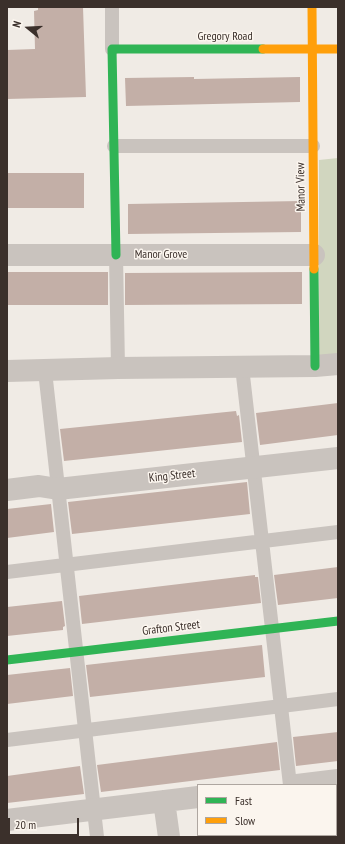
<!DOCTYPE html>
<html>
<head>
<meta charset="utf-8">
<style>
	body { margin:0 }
	#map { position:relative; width:345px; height:844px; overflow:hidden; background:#f0ebe5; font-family:"PT Sans Narrow",sans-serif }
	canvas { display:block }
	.frame { position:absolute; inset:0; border:8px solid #3b302b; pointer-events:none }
	.legend { position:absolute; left:197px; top:784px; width:140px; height:52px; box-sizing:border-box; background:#fbf5ee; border:1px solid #aea6a0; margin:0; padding:5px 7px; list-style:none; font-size:12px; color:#3b302b }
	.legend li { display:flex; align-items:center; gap:8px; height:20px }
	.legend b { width:20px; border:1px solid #aea6a0 }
	.north { position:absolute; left:8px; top:8px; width:40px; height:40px; -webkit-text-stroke:3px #fbf5ee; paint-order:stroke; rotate:288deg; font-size:11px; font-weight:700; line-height:16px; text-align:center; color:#3b302b }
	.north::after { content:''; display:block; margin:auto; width:14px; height:18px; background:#3b302b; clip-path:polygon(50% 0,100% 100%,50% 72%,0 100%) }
	.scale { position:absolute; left:8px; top:818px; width:71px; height:18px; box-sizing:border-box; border:2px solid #3b302b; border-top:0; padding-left:5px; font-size:12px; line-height:14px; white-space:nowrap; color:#3b302b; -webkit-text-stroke:3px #fbf5ee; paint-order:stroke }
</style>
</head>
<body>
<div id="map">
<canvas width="345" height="844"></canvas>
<div class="frame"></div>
<ul class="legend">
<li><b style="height:5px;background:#30b455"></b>Fast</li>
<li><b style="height:5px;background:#ff9f0a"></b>Slow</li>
</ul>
<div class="north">N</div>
<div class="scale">20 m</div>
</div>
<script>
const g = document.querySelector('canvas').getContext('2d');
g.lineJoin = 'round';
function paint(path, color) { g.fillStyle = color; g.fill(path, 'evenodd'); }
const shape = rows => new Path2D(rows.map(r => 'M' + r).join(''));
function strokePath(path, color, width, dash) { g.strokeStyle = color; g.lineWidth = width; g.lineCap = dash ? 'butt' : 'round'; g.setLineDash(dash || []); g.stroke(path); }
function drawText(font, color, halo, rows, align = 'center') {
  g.font = font + ' "PT Sans Narrow",sans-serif'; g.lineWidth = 3; g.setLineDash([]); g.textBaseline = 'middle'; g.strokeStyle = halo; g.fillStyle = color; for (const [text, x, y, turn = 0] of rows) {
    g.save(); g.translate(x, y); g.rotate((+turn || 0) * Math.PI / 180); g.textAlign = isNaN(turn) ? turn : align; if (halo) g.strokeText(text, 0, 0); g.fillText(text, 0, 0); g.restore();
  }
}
paint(shape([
	[338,158,338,359,319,361,319,160]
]), '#d1d6bf');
paint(shape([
	[38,7,83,7,86,97,7,99,7,50,35,49,34,11,38,10],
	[194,77,194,79,300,77,300,102,126,106,125,78],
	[7,173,84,173,84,208,7,208],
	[301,201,301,232,128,234,128,204],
	[7,272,108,272,108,305,7,305],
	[302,272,302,304,125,305,125,273],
	[338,403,338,435,260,445,256,413],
	[236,411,237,416,239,415,242,442,64,461,60,429],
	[247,482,250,514,72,534,68,502],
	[51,504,54,532,7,538,7,509],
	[338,567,338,598,278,605,274,575],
	[255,575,255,577,258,577,261,603,82,624,79,596],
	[62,601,65,626,63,627,63,630,7,636,7,607],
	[262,645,265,677,90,697,86,665],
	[70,668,73,696,7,704,7,675],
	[338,732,338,761,296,766,293,737],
	[277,742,280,770,101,792,97,765],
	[80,766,84,794,7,803,7,776]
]), '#c3afa7');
strokePath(shape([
	[112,7,112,49],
	[114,146,313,146],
	[116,255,118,368],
	[242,367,290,785],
	[45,371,97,837],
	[7,572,338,532],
	[7,740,338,699]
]), '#c9c3be', 14);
strokePath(shape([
	[7,255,314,255],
	[7,371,118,368,315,366,338,364],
	[7,490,39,486,58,489,338,458],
	[297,785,338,780],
	[164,801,169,837],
	[7,820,198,797]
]), '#c9c3be', 22);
strokePath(shape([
	[116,255,112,49,263,49],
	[314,269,315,366],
	[7,660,338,621]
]), '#30b455', 9);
strokePath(shape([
	[312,7,314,269],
	[263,49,338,49]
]), '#ff9f0a', 9);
drawText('12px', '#3b302b', '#fbf5ee', [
	["Gregory Road",225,37],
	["Manor View",301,187,-91],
	["Manor Grove",161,255],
	["King Street",172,476,-6],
	["Grafton Street",171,628,-7]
]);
</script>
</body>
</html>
